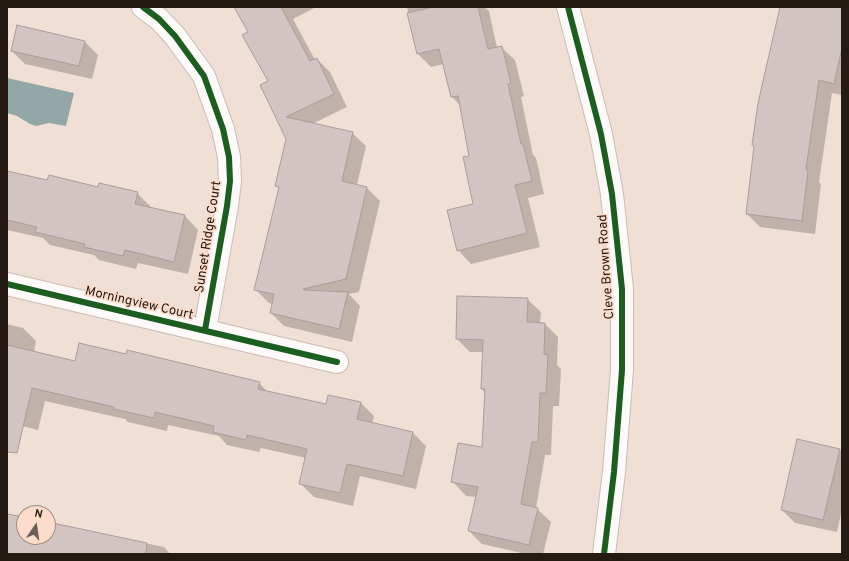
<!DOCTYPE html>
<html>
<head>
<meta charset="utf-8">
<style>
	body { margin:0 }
	#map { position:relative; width:849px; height:561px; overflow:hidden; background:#f0dfd5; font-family:Overpass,sans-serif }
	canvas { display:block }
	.frame { position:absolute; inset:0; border:8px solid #251a14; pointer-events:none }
	.north { position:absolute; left:16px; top:505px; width:40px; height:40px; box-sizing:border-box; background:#fbdcca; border:1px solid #a58e81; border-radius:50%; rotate:13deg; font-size:11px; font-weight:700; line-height:16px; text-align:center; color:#251a14 }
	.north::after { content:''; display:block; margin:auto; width:14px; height:18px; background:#6c5f58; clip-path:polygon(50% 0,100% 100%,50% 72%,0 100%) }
</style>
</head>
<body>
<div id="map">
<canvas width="849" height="561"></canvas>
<div class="frame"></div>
<div class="north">N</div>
</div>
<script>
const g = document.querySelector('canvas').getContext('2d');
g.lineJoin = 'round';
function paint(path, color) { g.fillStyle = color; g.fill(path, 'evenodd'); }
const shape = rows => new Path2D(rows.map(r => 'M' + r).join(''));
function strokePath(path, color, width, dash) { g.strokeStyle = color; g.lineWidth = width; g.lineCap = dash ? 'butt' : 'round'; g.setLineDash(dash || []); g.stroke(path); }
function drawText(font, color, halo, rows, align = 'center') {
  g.font = font + ' Overpass,sans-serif'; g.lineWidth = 3.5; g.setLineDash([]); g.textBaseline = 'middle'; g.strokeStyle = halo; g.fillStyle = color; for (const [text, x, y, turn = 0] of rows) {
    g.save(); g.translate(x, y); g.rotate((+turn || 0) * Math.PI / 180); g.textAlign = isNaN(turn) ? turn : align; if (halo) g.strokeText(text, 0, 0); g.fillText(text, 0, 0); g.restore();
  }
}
paint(shape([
	[7,78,74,93,66,126,49,123,36,126,30,124,17,116,7,113]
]), '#92a7a6');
paint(shape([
	[235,7,316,7,293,19,315,60,317,59,330,72,347,107,312,124,352,133,366,146,357,185,367,188,380,201,359,292,349,294,360,306,352,342,284,326,271,313,273,304,269,303,256,290,280,189,276,186,287,138,270,82,249,32],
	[407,7,484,7,489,11,497,48,501,47,515,60,524,96,521,97,533,155,536,158,544,194,528,198,540,247,471,264,458,250,475,204,470,157,461,106,452,97,444,64,431,67,418,54],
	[788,7,842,7,842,95,832,93,819,182,821,184,815,234,760,227,747,214],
	[85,42,98,55,92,79,25,64,12,51],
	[7,172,48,181,137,193,151,207,150,208,185,216,198,230,188,274,138,263,136,269,99,260,94,255,50,245,43,238,7,230],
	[527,299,541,312,540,324,545,324,558,337,557,365,561,369,559,406,553,406,551,455,545,455,536,508,551,522,543,554,526,554,482,544,469,531,477,497,466,496,453,482,483,448,485,393,482,389,484,352,470,352,457,339],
	[7,324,23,328,36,341,34,352,75,362,259,383,268,392,327,406,361,403,374,416,372,424,413,433,426,446,416,489,360,476,353,506,314,497,300,483,306,458,261,448,259,452,227,445,219,436,168,425,167,431,128,422,125,419,45,401,38,430,7,422],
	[839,450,842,452,842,509,837,532,795,523,782,510],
	[7,515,24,518,24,537,48,537,48,523,164,547,170,554,7,554]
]), '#0003');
const building = shape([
	[234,7,281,7,310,61,317,58,334,94,286,117,353,132,342,181,367,187,346,279,303,289,304,290,348,292,339,329,270,313,274,294,254,290,279,187,275,186,286,139,260,85,268,81,242,35,248,32,234,7],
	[433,7,478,7,488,49,502,46,511,83,508,84,521,144,523,144,532,181,515,185,527,233,457,251,447,210,473,204,463,157,469,156,458,96,451,97,439,49,417,54,407,13,433,7],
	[780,7,842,7,842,48,834,84,819,80,806,169,808,170,802,221,746,214,754,146,752,145,758,103,780,7],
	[17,25,85,41,79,66,11,51,17,25],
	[7,171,47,180,49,175,98,187,99,183,138,192,135,204,185,215,174,262,125,250,123,256,84,247,85,244,35,232,37,227,7,220,7,171],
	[457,296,528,298,527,322,545,323,544,354,548,355,546,393,540,393,538,442,532,442,521,504,538,508,529,545,468,531,478,487,451,482,458,443,482,447,485,389,481,389,483,340,456,339,457,296],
	[79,343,126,354,127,350,260,382,258,389,326,404,328,395,361,402,357,419,413,432,403,476,347,464,340,493,299,484,307,449,247,435,246,440,213,432,214,426,155,412,154,418,113,409,114,407,32,388,17,453,7,452,7,345,75,361,79,343],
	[797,439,840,449,823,520,781,510,797,439],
	[7,514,24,517,24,537,48,537,48,522,147,543,146,554,7,554,7,514]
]);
paint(building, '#d2c4c2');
strokePath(building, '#a99c9a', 1);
const minor = shape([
	[143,7,159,19,175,36,204,76,223,129,229,157,230,181,227,206,205,330],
	[568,7,601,134,612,194,622,289,622,370,614,472,604,554],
	[7,284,337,362]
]);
strokePath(minor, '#cabcb5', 24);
strokePath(minor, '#fdfaf9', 22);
strokePath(shape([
	[143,7,159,19,175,36,204,76,223,129,229,157,230,181,227,206,205,330],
	[568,7,601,134,612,194,622,289,622,370,614,472,604,554],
	[7,284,337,362]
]), '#1b5e20', 6);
drawText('13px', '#251a14', '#fbdcca', [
	["Sunset Ridge Court",209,237,-81],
	["Cleve Brown Road",607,267,-94],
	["Morningview Court",139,304,13]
]);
</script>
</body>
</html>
